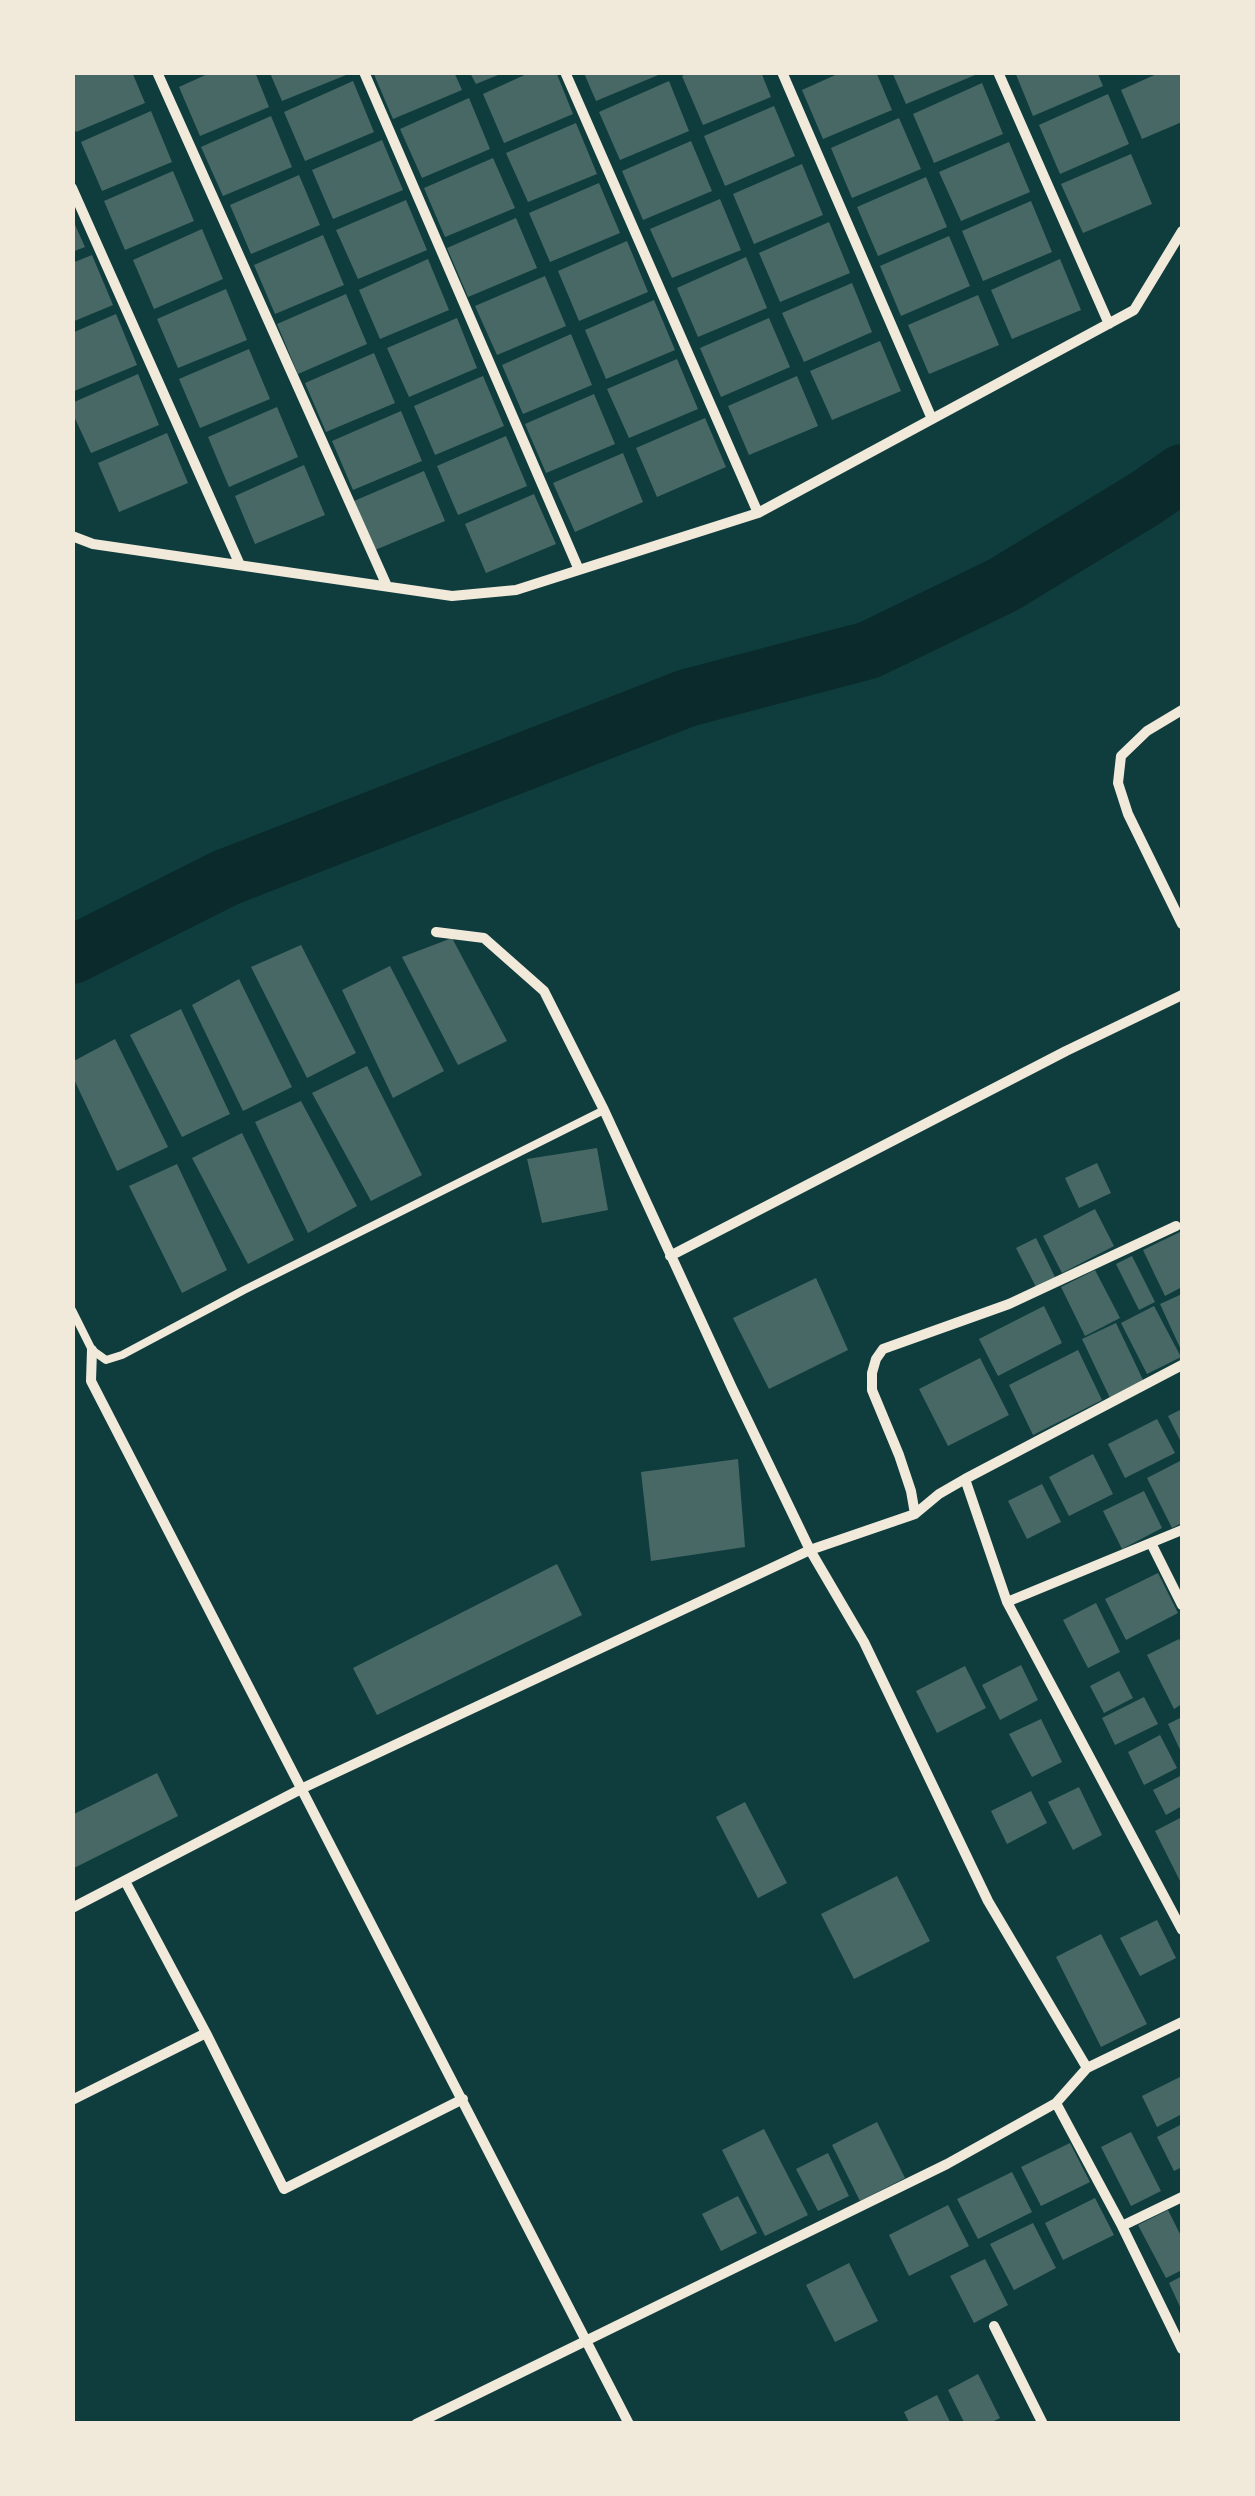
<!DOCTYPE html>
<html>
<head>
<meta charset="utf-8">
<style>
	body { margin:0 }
	#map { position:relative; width:1255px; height:2496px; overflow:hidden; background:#0f3d3e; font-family:"Zilla Slab",serif }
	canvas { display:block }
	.frame { position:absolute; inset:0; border:75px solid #f1e9da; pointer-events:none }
</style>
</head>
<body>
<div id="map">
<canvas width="1255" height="2496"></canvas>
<div class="frame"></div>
</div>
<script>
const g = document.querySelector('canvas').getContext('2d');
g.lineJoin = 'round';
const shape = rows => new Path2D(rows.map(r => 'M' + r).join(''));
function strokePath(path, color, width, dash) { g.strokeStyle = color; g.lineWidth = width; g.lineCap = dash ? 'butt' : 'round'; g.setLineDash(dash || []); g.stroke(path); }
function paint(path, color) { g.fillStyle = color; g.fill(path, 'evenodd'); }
strokePath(shape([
	[72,955,225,878,687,698,869,650,1003,585,1146,498,1182,473]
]), '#0a2a2b', 58);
paint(shape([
	[80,72,132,72,145,103,76,132,72,124,72,76],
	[212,72,255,72,269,107,200,136,179,87],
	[373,72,454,72,462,90,393,119],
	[531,72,556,72,573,114,504,143,483,94],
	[690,72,761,72,771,97,703,125,682,76],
	[842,72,876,72,892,110,823,139,802,90],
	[892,72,973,72,975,75,906,104],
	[1015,72,1097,72,1103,86,1033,116],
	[1161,72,1182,72,1182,122,1142,139,1121,90],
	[270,73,351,73,282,101],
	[470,73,503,73,476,84],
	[584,73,663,73,596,101],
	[353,81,374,132,305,161,284,112],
	[669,81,689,131,620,160,599,112],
	[982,83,1003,134,934,163,913,114],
	[1108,94,1129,144,1060,174,1039,125],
	[469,98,490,149,422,178,400,129],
	[774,106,795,156,725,186,704,136],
	[151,111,172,162,102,191,81,142],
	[271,116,292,167,223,196,201,147],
	[899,118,921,169,852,198,831,148],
	[576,123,597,174,528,202,506,153],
	[382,140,403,190,333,219,312,170],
	[691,141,712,191,643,220,622,171],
	[1009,142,1030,192,961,221,939,172],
	[1131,154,1152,204,1083,233,1061,184],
	[493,158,515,208,445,237,424,188],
	[802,164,823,215,754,244,733,194],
	[173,171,194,221,125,250,104,201],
	[299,175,320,225,251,254,230,205],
	[926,177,947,227,878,256,857,207],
	[599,183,620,233,550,262,529,213],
	[720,199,741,250,672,278,650,229],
	[406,200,427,250,358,279,336,230],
	[1031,201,1052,252,983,281,962,231],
	[72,218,85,247,72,252],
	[516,218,537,268,468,297,447,248],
	[829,222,850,273,780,302,759,253],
	[202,229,223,279,154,309,133,260],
	[323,235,344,285,275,314,254,265],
	[949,236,970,286,901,316,880,266],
	[627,241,648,292,579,321,558,271],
	[92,255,113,305,72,322,72,263],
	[746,257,767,308,698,337,677,288],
	[428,259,449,310,380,339,359,290],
	[1060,259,1081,310,1012,339,991,290],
	[545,276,566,326,497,355,475,306],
	[852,283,872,332,804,362,782,313],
	[226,289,247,340,178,368,157,319],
	[346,294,367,344,298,374,277,324],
	[978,295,999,345,929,374,908,325],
	[654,300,675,350,606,379,585,330],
	[116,314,137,365,72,392,72,333],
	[457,318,477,368,409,397,387,348],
	[769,318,790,367,721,397,700,348],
	[571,334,592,385,523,414,502,365],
	[880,341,901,391,832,420,810,371],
	[249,349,270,399,200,428,179,379],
	[374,353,395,403,326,432,305,383],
	[677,359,698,409,629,438,607,389],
	[138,374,159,425,91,453,72,412,72,403],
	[483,376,504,426,435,455,414,406],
	[797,376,818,426,749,455,728,406],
	[594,394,615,444,546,473,525,424],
	[277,407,298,457,229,487,208,437],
	[401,411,422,461,353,490,332,441],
	[705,418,726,467,657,497,636,448],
	[167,433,188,483,119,512,98,463],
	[506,436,527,486,458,515,437,466],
	[623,453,643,502,575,532,553,483],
	[304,465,325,515,255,544,235,496],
	[424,471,445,521,375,550,354,501],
	[534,494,556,544,486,573,465,524],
	[452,938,507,1041,458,1065,402,957],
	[301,945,356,1053,307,1078,251,967],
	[390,966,444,1071,393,1098,342,990],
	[239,979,292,1087,243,1111,192,1005],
	[181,1009,230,1114,182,1137,130,1035],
	[115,1039,168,1147,117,1171,72,1075,72,1062],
	[367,1066,422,1175,371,1201,312,1093],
	[301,1101,357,1206,308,1233,255,1122],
	[242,1133,294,1240,248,1264,192,1158],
	[597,1148,608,1210,542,1223,527,1159],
	[1097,1163,1111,1193,1079,1208,1065,1178],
	[177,1164,227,1270,182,1293,129,1186],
	[1095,1209,1114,1246,1062,1273,1043,1236],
	[1182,1231,1182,1287,1165,1296,1143,1250],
	[1036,1238,1055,1277,1036,1287,1016,1248],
	[1132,1256,1155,1302,1139,1310,1116,1264],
	[1095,1270,1120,1318,1085,1336,1061,1287],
	[816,1278,848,1350,769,1389,733,1318],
	[1182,1294,1182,1352,1160,1304],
	[1044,1306,1062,1343,998,1376,979,1339],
	[1154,1306,1181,1357,1147,1374,1121,1323],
	[1116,1323,1144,1382,1110,1398,1082,1339],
	[1078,1350,1102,1400,1033,1435,1009,1385],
	[980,1358,1009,1415,948,1446,919,1389],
	[1182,1409,1182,1444,1168,1416],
	[1157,1419,1175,1453,1125,1478,1108,1444],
	[1093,1454,1113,1494,1069,1516,1049,1477],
	[738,1459,745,1547,651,1561,641,1472],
	[1182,1460,1182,1523,1172,1528,1147,1478],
	[1042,1484,1061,1522,1027,1539,1008,1501],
	[1144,1491,1162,1528,1122,1549,1103,1511],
	[557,1564,582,1615,377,1715,353,1668],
	[1158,1573,1178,1613,1126,1640,1105,1599],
	[1096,1603,1120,1652,1088,1668,1063,1620],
	[1179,1639,1182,1645,1182,1704,1174,1709,1147,1655],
	[1021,1665,1038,1700,1000,1720,982,1685],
	[965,1666,986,1708,937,1733,916,1691],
	[1119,1671,1133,1698,1104,1713,1090,1686],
	[1144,1697,1158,1724,1115,1745,1102,1718],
	[1182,1717,1182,1754,1168,1724],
	[1041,1719,1062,1762,1032,1777,1009,1734],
	[1160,1735,1177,1768,1144,1785,1128,1752],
	[157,1773,178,1816,72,1869,72,1815],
	[1182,1775,1182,1806,1166,1815,1153,1790],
	[1079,1787,1102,1835,1073,1850,1048,1802],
	[1031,1791,1047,1823,1007,1844,991,1811],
	[745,1802,787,1883,758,1898,716,1817],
	[1182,1817,1182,1885,1155,1831],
	[897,1876,930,1941,854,1979,821,1914],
	[1157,1920,1176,1958,1140,1976,1120,1938],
	[1101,1934,1147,2024,1101,2047,1056,1957],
	[1182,2076,1182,2114,1157,2127,1142,2096],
	[877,2122,905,2178,860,2201,832,2145],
	[1182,2124,1182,2167,1174,2171,1157,2137],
	[764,2129,808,2215,765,2236,722,2150],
	[1131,2132,1161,2191,1131,2206,1101,2147],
	[1070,2143,1090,2182,1041,2206,1021,2167],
	[828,2153,849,2196,818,2211,796,2169],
	[1012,2172,1032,2212,978,2239,957,2199],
	[738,2196,757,2233,721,2251,702,2214],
	[1095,2198,1114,2235,1063,2260,1045,2223],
	[948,2205,969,2246,909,2276,889,2235],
	[1168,2210,1182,2238,1182,2270,1166,2278,1138,2225],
	[1033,2223,1056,2268,1014,2290,990,2244],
	[985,2259,1008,2305,974,2323,950,2276],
	[849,2263,878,2321,835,2342,806,2285],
	[1182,2276,1182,2311,1169,2283],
	[978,2374,1000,2418,988,2424,965,2424,948,2390],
	[937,2395,951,2424,910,2424,904,2412]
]), '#486865');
strokePath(shape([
	[72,1310,92,1350,106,1360,122,1355,244,1290,604,1110]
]), '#f1e9da', 8);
strokePath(shape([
	[157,72,387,586],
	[364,72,579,570],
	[565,72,758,513],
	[782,72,932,419],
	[998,72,1109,324],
	[72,188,240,565],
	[72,536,93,544,452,596,516,590,758,513,1134,310,1182,231],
	[1182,710,1147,731,1121,756,1118,783,1128,814,1182,924],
	[670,1256,1066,1051,1182,995],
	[92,1350,91,1381,629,2424],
	[965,1479,1007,1602,1182,1930],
	[915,1514,911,1491,899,1455,872,1390,872,1373,876,1359,883,1349,1009,1304,1176,1226],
	[1151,1543,1182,1605],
	[1007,1602,1182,1530],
	[125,1881,206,2033,284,2189,463,2099],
	[72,1908,303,1788,810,1550,732,1388,604,1110,544,991,484,938,436,932],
	[1087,2068,988,1901,864,1642,810,1550,915,1514,939,1494,965,1479,1182,1365],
	[72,2100,206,2033],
	[1056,2103,1122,2226,1182,2349],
	[1122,2226,1182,2197],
	[994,2326,1043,2424],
	[416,2424,947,2164,1056,2103,1087,2068,1182,2022]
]), '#f1e9da', 10);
</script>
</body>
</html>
